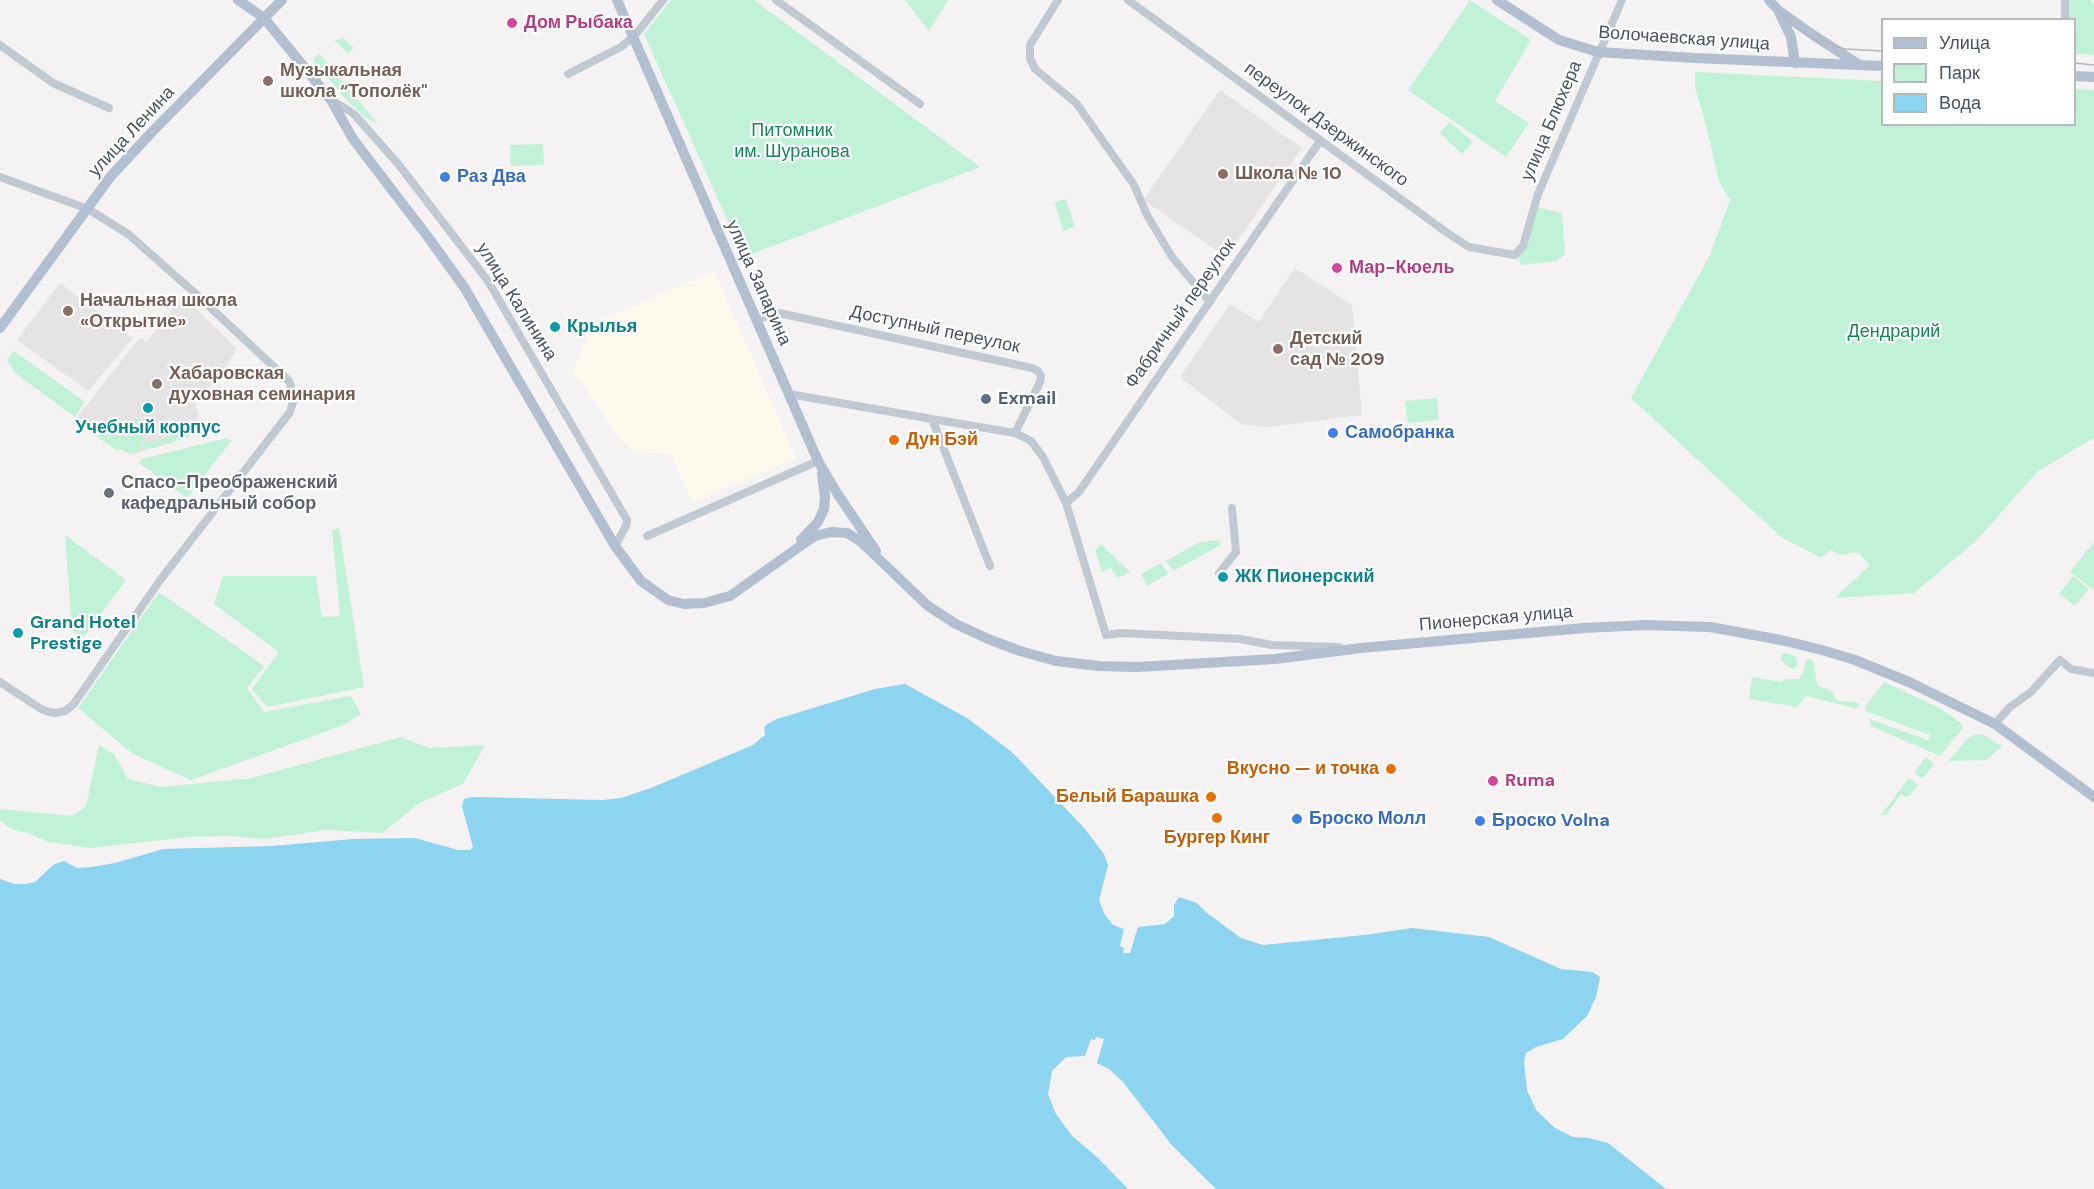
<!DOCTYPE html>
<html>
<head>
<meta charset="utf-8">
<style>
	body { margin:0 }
	#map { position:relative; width:2094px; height:1189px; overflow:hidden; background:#f4f2f2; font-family:"DM Sans",sans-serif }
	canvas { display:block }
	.legend { position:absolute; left:1881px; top:18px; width:195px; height:108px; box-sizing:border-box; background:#fff; border:2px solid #b6babf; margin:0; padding:8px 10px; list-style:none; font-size:18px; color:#495360 }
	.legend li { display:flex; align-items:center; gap:12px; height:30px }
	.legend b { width:30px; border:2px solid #b6babf }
</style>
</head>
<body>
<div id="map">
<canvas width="2094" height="1189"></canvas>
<ul class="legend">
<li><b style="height:8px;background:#b1bfd1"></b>Улица</li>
<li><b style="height:16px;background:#c1f2d7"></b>Парк</li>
<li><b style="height:16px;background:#8cd4f0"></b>Вода</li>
</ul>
</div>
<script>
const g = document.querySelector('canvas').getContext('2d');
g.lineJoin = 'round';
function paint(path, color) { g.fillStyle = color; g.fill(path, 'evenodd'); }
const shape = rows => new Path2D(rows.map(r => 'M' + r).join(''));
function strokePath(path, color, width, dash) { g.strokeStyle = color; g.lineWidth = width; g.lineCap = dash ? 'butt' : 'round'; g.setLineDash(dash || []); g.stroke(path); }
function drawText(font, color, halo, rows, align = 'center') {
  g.font = font + ' "DM Sans",sans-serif'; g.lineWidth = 4.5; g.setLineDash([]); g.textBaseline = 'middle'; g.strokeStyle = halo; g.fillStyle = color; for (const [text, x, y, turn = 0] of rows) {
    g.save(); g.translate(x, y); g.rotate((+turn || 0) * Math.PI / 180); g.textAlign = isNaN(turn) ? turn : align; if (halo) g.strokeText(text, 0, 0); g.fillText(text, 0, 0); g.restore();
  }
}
paint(shape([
	[714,271,796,458,692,501,671,454,635,452,618,437,586,388,572,371,594,324]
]), '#fdfaed');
paint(shape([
	[1220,90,1302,148,1226,257,1143,200],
	[1295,268,1352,305,1362,415,1268,427,1242,425,1180,377,1230,304,1259,322],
	[60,283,133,338,88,391,17,340],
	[183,296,237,349,221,374,195,402,201,428,175,440,174,442,130,455,120,449,117,451,75,420,140,337,146,342]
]), '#e5e3e4');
paint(shape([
	[671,0,754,0,980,167,744,257,644,34],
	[905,0,948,0,929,31],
	[1470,0,1531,40,1495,101,1529,123,1506,157,1408,90],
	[2069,0,2091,0,2094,5,2094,55,2075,54,2074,20,2069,19],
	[343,38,354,48,348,53,334,40],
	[319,53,378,124,366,118,344,97,314,62,314,58],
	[1695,72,1882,81,1882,124,2074,124,2075,89,2094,90,2094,438,2038,471,1977,540,1914,593,1835,598,1870,565,1858,552,1840,555,1831,550,1821,558,1781,537,1631,398,1710,255,1730,200,1719,181,1705,121,1695,87],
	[1450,122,1473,142,1462,154,1440,133],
	[543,144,544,165,511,166,510,145],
	[1066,199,1075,227,1063,231,1055,204,1056,202],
	[1537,207,1562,213,1565,254,1557,261,1520,265,1518,251],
	[14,351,85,402,75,417,15,373,7,360],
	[1437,398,1439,420,1408,423,1405,401],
	[139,419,149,427,142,436,145,438,139,451,129,453,120,448,116,450,95,435,99,429],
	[190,425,192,434,189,437,144,450,144,444,148,440,151,442,179,434],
	[227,438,232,440,187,498,139,463,142,459],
	[339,528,364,687,267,707,252,689,279,652,214,604,223,576,316,576,322,617,340,616,332,530],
	[65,535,126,580,83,638,65,625,71,616],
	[1219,540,1221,545,1173,571,1166,561,1198,543],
	[2094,542,2094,586,2092,589,2070,572],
	[1101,544,1130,572,1117,578,1111,568,1102,572,1095,550],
	[1161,563,1168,574,1147,586,1141,574],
	[2073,576,2089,589,2075,606,2059,594],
	[159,592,264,666,247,688,264,712,351,696,361,714,341,726,191,780,133,754,78,708],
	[1784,653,1794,655,1797,660,1798,664,1793,669,1790,668,1781,660,1781,656],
	[1806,659,1812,660,1814,664,1817,685,1833,692,1835,698,1839,701,1855,702,1859,704,1859,707,1854,708,1806,696,1797,707,1749,699,1752,677,1781,682,1786,679,1799,679,1803,673],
	[1884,682,1941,709,1960,722,1963,727,1959,733,1940,756,1871,726,1869,719,1928,740,1930,735,1866,711,1865,707],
	[1982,734,2002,746,1986,760,1949,761,1965,741,1974,735],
	[401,737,429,748,485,745,463,784,421,802,382,833,326,830,265,839,226,836,189,837,90,848,49,842,27,833,11,829,0,820,0,809,73,816,86,806,99,745,114,754,128,779,161,787,252,778],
	[1926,757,1934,764,1923,778,1914,773],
	[1909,778,1918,785,1910,795,1905,797,1901,794,1886,815,1881,815]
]), '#c1f2d7');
paint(shape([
	[905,684,967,718,1013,753,1085,829,1104,854,1108,865,1099,900,1105,915,1113,925,1124,929,1120,946,1124,948,1123,953,1130,953,1138,927,1165,924,1174,916,1174,905,1179,897,1197,903,1207,913,1241,938,1263,945,1365,935,1412,928,1489,937,1561,969,1592,972,1600,977,1596,997,1587,1016,1563,1039,1536,1047,1526,1053,1524,1062,1527,1090,1536,1110,1555,1128,1573,1137,1589,1138,1608,1143,1666,1189,1216,1189,1171,1144,1123,1082,1109,1069,1097,1063,1104,1039,1096,1037,1095,1040,1091,1039,1085,1056,1066,1057,1052,1071,1048,1094,1056,1114,1072,1136,1097,1157,1128,1189,0,1189,0,879,14,884,26,884,35,882,53,865,64,861,77,868,92,867,115,863,163,849,272,846,353,839,415,838,458,850,470,850,473,847,462,807,464,799,472,797,603,800,621,798,651,788,753,745,765,735,764,728,767,724,777,719,875,689]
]), '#8cd4f0');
strokePath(shape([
	[776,0,920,104],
	[1058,0,1030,45,1030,58,1035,69,1076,103,1134,185,1147,215,1172,257,1210,302],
	[1128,0,1446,232,1469,247,1515,255,1523,246,1538,194,1622,0],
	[2065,0,2065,20],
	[0,45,53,83,109,108],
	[568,74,621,47,636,34,663,0],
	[332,100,354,114,399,165,488,281,627,520,626,526,615,546],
	[0,177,88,209,128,234,196,294,289,381,294,398,290,412,161,579,73,705,65,711,55,713,49,712,41,709,0,682],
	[757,319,779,313,1032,368,1038,371,1041,376,1040,382,1015,433],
	[789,394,932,419,990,566],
	[932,419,1015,433,1031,441,1043,457,1066,503,1106,635,1122,633,1240,639,1272,645,1339,647],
	[1066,503,1079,492,1320,141],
	[647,536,818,461],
	[1219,573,1236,552,1232,508],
	[1995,724,2010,707,2031,692,2060,660,2071,669,2094,673]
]), '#c0c8d1', 8);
strokePath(shape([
	[238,0,264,18,331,100,353,139,428,237,464,287,615,546,641,581,668,600,684,604,704,603,730,596,806,542,815,536,831,532,847,533,860,541,928,606,956,624,988,639,1020,651,1056,661,1099,666,1137,667,1275,659,1361,648,1584,628,1646,625,1710,627,1781,640,1822,650,1855,660,1909,682,1995,724,2094,797],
	[617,0,818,461,837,493,876,551],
	[1497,0,1559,40,1598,52,1695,58,1882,66],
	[1769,0,1778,10,1813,35,1858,64],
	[1779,12,1791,37,1795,63],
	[2074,76,2094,77],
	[0,328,111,176,152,132,282,0],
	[801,540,818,522,824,509,825,496,822,474]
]), '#b1bfd1', 10);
strokePath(shape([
	[1769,0,1791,24,1812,38,1845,49,1882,51],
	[2074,63,2094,65]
]), '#b4b6bc', 1.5);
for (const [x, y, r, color] of [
	[512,23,6,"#d1479c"],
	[268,81,6,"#8d6e63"],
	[1223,174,6,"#8d6e63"],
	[445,177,6,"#3f7fe0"],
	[1337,268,6,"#d1479c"],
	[68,311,6,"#8d6e63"],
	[555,327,6,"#0f9aa8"],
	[1278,349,6,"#8d6e63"],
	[157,384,6,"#8d6e63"],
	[986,399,6,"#5c6f8a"],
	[148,408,6,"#0f9aa8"],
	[1333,433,6,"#3f7fe0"],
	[894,440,6,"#e8710a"],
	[109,493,6,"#6b7280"],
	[1223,577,6,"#0f9aa8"],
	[18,633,6,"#0f9aa8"],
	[1391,769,6,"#e8710a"],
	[1493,781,6,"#d1479c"],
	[1211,797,6,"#e8710a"],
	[1217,818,6,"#e8710a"],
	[1297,819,6,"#3f7fe0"],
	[1480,821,6,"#3f7fe0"]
]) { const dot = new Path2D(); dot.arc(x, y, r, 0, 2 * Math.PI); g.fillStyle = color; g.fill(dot); strokePath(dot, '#fff', 2); }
drawText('bold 18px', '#b23c85', '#fff', [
	["Дом Рыбака",524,23],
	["Мар-Кюель",1349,268],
	["Ruma",1505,781]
], 'left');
drawText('18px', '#495360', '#fff', [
	["Волочаевская улица",1684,39,4],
	["улица Блюхера",1552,121,-67],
	["переулок Дзержинского",1326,125,36],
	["улица Ленина",132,132,-47],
	["улица Запарина",758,283,66],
	["улица Калинина",516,302,58],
	["Фабричный переулок",1181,314,-55],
	["Доступный переулок",935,330,12],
	["Пионерская улица",1496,619,-5]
]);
drawText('bold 18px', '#785e54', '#fff', [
	["Музыкальная",280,71],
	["школа “Тополёк\"",280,92],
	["Школа № 10",1235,174],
	["Начальная школа",80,301],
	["«Открытие»",80,322],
	["Детский",1290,339],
	["сад № 209",1290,360],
	["Хабаровская",169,374],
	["духовная семинария",169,395]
], 'left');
drawText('18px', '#148756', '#fff', [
	["Питомник",792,131],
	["им. Шуранова",792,152],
	["Дендрарий",1894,332]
]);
drawText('bold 18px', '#366cbe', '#fff', [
	["Раз Два",457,177],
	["Самобранка",1345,433],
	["Броско Молл",1309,819],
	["Броско Volna",1492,821]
], 'left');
drawText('bold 18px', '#0d838f', '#fff', [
	["Крылья",567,327],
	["Учебный корпус",148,428,"center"],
	["ЖК Пионерский",1235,577],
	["Grand Hotel",30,623],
	["Prestige",30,644]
], 'left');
drawText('bold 18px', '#4e5e75', '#fff', [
	["Exmail",998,399]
], 'left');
drawText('bold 18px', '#c56008', '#fff', [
	["Дун Бэй",906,440,"left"],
	["Вкусно — и точка",1379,769],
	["Белый Барашка",1199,797],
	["Бургер Кинг",1217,838,"center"]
], 'right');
drawText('bold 18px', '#5b616d', '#fff', [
	["Спасо-Преображенский",121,483],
	["кафедральный собор",121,504]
], 'left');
</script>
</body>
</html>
